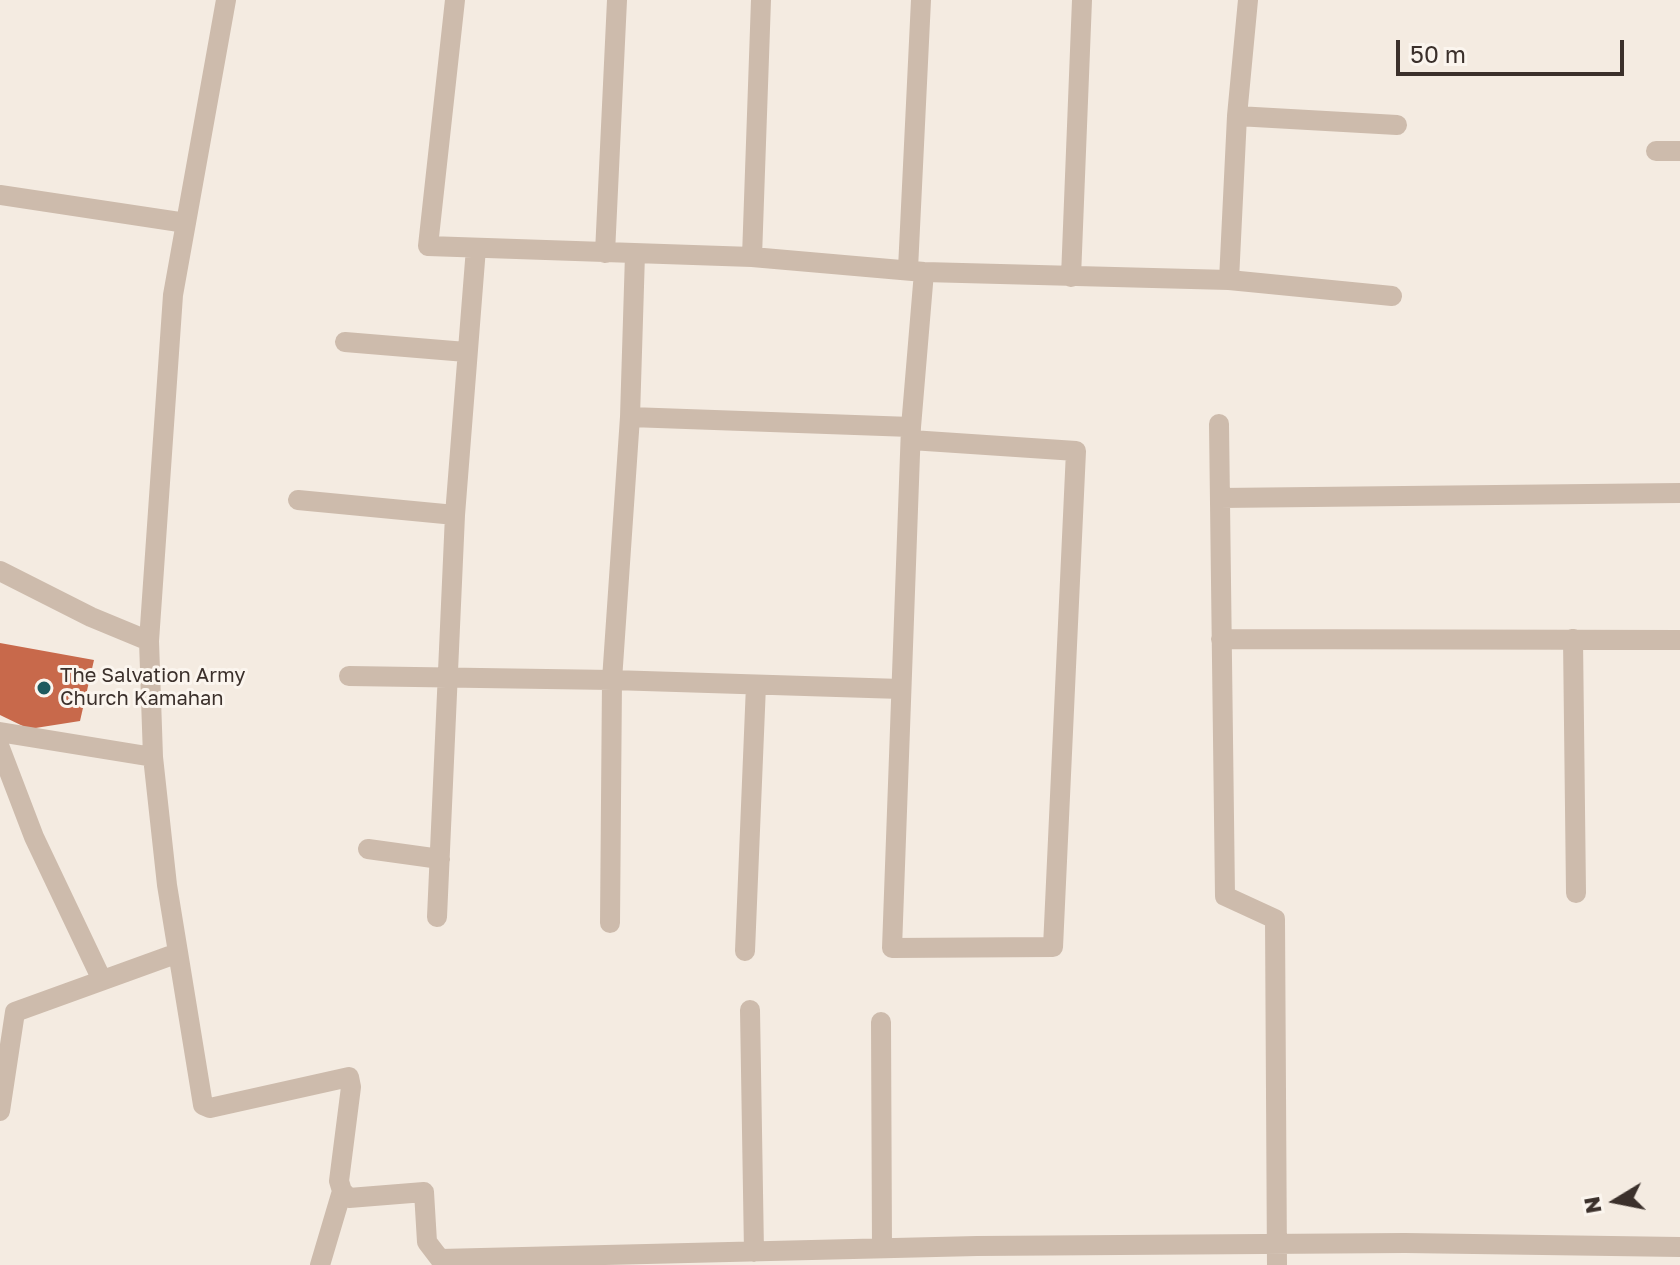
<!DOCTYPE html>
<html>
<head>
<meta charset="utf-8">
<style>
	body { margin:0 }
	#map { position:relative; width:1680px; height:1265px; overflow:hidden; background:#f4ebe1; font-family:"Golos Text",sans-serif }
	canvas { display:block }
	.north { position:absolute; left:1576px; top:1161px; width:80px; height:80px; -webkit-text-stroke:6px #fbf5ee; paint-order:stroke; rotate:260deg; font-size:22px; font-weight:700; line-height:32px; text-align:center; color:#3b302b }
	.north::after { content:''; display:block; margin:auto; width:28px; height:36px; background:#3b302b; clip-path:polygon(50% 0,100% 100%,50% 72%,0 100%) }
	.scale { position:absolute; left:1396px; top:40px; width:228px; height:36px; box-sizing:border-box; border:4px solid #3b302b; border-top:0; padding-left:10px; font-size:24px; line-height:28px; white-space:nowrap; color:#3b302b; -webkit-text-stroke:6px #fbf5ee; paint-order:stroke }
</style>
</head>
<body>
<div id="map">
<canvas width="1680" height="1265"></canvas>
<div class="north">N</div>
<div class="scale">50 m</div>
</div>
<script>
const g = document.querySelector('canvas').getContext('2d');
g.lineJoin = 'round';
function paint(path, color) { g.fillStyle = color; g.fill(path, 'evenodd'); }
const shape = rows => new Path2D(rows.map(r => 'M' + r).join(''));
function strokePath(path, color, width, dash) { g.strokeStyle = color; g.lineWidth = width; g.lineCap = dash ? 'butt' : 'round'; g.setLineDash(dash || []); g.stroke(path); }
function drawText(font, color, halo, rows, align = 'center') {
  g.font = font + ' "Golos Text",sans-serif'; g.lineWidth = 6; g.setLineDash([]); g.textBaseline = 'middle'; g.strokeStyle = halo; g.fillStyle = color; for (const [text, x, y, turn = 0] of rows) {
    g.save(); g.translate(x, y); g.rotate((+turn || 0) * Math.PI / 180); g.textAlign = isNaN(turn) ? turn : align; if (halo) g.strokeText(text, 0, 0); g.fillText(text, 0, 0); g.restore();
  }
}
paint(shape([
	[0,643,94,660,80,721,29,729,0,715]
]), '#c8694b');
strokePath(shape([
	[226,0,173,295,149,641,153,757,167,885,203,1105,210,1108,349,1077,351,1087,339,1181,342,1191,349,1198,424,1192,427,1242,440,1259,977,1246,1405,1243,1680,1247],
	[455,0,428,246,752,257,924,272,1229,280,1392,296],
	[1237,116,1397,125],
	[1656,151,1680,151],
	[0,195,186,223],
	[605,253,617,0],
	[752,257,761,0],
	[908,269,921,0],
	[1071,277,1082,0],
	[1229,280,1237,116,1248,0],
	[345,342,466,352],
	[630,417,911,427],
	[1219,424,1225,896,1275,919,1277,1265],
	[911,440,1076,451,1053,947,892,948,911,427,924,272],
	[1220,498,1680,493],
	[298,500,455,515],
	[0,571,91,617,149,641],
	[1221,639,1680,640],
	[1573,639,1576,893],
	[349,676,612,680,901,689],
	[0,732,153,757],
	[0,748,34,837,102,980],
	[368,849,440,859],
	[437,917,455,515,476,248],
	[610,923,612,680,630,417,635,254],
	[745,951,756,685],
	[750,1010,754,1252],
	[881,1022,882,1248],
	[0,1111,15,1012,178,953],
	[320,1265,342,1191]
]), '#cdbbac', 20);
for (const [x, y, r, color] of [
	[44,688,8,"#1f5a5e"]
]) { const dot = new Path2D(); dot.arc(x, y, r, 0, 2 * Math.PI); g.fillStyle = color; g.fill(dot); strokePath(dot, '#fbf5ee', 3); }
drawText('20px', '#3b302b', '#fbf5ee', [
	["The Salvation Army",60,676],
	["Church Kamahan",60,699]
], 'left');
</script>
</body>
</html>
